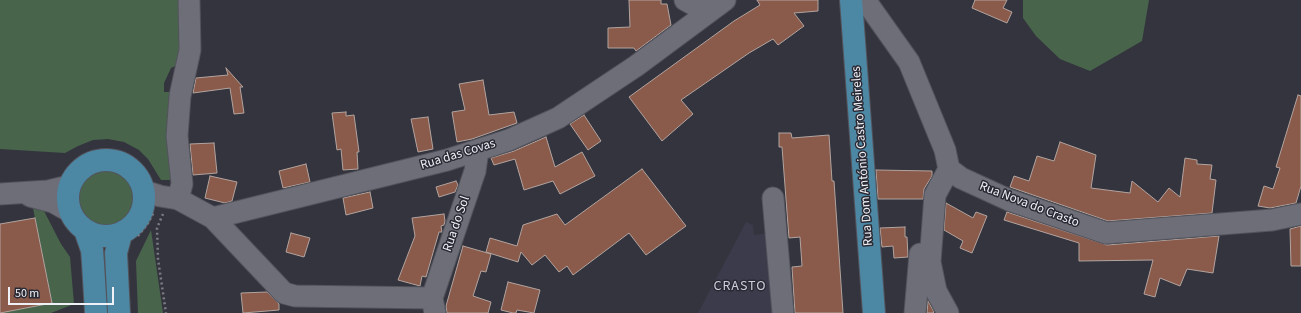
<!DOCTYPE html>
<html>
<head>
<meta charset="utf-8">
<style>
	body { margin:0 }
	#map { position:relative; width:1301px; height:313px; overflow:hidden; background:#34343e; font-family:"Source Sans 3",sans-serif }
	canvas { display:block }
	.scale { position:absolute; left:8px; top:287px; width:106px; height:18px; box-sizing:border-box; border:2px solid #f0f0f7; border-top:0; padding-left:5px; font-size:12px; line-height:14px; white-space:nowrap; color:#f0f0f7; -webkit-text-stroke:3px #2a2a34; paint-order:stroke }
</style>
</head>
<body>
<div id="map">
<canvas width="1301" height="313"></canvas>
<div class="scale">50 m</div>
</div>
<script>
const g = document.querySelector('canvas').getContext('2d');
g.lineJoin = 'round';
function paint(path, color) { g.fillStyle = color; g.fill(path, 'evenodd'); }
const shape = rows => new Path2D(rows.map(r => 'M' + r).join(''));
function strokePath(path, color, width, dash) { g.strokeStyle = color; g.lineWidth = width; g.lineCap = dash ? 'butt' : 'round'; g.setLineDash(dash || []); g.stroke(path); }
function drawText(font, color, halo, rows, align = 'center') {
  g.font = font + ' "Source Sans 3",sans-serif'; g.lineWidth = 3; g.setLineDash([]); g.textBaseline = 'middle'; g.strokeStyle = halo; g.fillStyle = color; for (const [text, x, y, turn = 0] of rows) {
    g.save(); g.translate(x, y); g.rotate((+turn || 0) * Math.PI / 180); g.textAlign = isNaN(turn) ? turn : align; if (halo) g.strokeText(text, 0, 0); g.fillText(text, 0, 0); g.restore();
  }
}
paint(shape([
	[746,222,753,225,754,235,771,233,777,313,698,313]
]), '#3b3b4b');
paint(shape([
	[0,0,187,0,182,63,171,68,164,83,164,92,171,92,173,180,161,180,148,159,139,150,124,142,108,139,93,140,78,146,65,153,0,149],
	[1023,0,1149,0,1142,41,1090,71,1060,59,1036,36,1023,18],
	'76 198a30 30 0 1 1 60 0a30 30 0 1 1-60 0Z',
	[32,203,43,209,61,244,70,257,74,304,51,313,0,313,52,303],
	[151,230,163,313,138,313,136,261]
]), '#48654c');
const building = shape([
	[629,0,661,0,661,4,667,4,671,25,636,51,634,48,608,48,608,28,630,27,629,0],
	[757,0,818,0,818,11,794,13,804,26,778,45,773,39,749,53,681,100,693,114,662,141,629,97,734,21,760,5,757,0],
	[975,0,1007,0,1003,8,1012,12,1007,23,972,8,975,0],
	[226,68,243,87,240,87,244,113,234,114,230,88,193,93,196,78,228,75,226,68],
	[483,80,489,115,514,112,517,123,472,139,457,142,452,112,465,110,459,84,483,80],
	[1298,95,1301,96,1301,186,1296,203,1270,208,1258,206,1264,186,1273,189,1280,168,1276,167,1298,95],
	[346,112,346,116,354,115,359,152,357,152,358,169,343,170,341,149,337,150,332,113,346,112],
	[584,115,601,141,588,150,570,124,584,115],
	[428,117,433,149,418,152,411,119,428,117],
	[779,133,791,133,792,138,829,135,832,181,834,181,843,313,795,313,792,267,802,266,800,237,789,238,782,147,779,147,779,133],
	[546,137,555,167,582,152,595,176,560,194,553,181,524,190,515,159,494,165,491,158,514,151,546,137],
	[1060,142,1096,155,1091,188,1130,193,1132,181,1158,202,1169,188,1180,197,1185,158,1197,160,1197,164,1212,165,1210,179,1216,180,1212,213,1108,221,1010,187,1014,176,1029,181,1037,156,1054,161,1060,142],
	[214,143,217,173,193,175,190,144,214,143],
	[306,164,310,182,283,188,279,171,306,164],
	[642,169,686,226,646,255,629,233,573,275,567,266,559,272,545,255,532,265,521,252,518,262,486,252,490,238,517,246,523,225,557,214,565,225,642,169],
	[876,170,932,171,932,176,924,189,923,199,878,199,876,170],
	[210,176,237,182,232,201,225,203,205,198,210,176],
	[456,181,458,185,455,192,439,197,436,187,456,181],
	[370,192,373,208,346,215,343,198,370,192],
	[946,203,973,218,976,212,987,216,972,253,960,248,963,241,944,230,946,203],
	[1007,212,1107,245,1219,236,1213,273,1187,269,1180,286,1160,278,1155,297,1144,294,1153,260,1079,261,1079,243,1004,220,1007,212],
	[444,214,445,221,444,225,441,226,442,232,439,232,426,277,422,276,420,286,398,280,415,236,412,218,444,214],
	[35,218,52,303,0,313,0,224,35,218],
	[1301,226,1301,266,1291,266,1290,229,1301,226],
	[905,227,905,237,907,237,908,257,894,258,893,246,882,247,880,228,905,227],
	[291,233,310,238,304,257,286,252,291,233],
	[463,246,491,254,486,272,481,271,473,296,491,302,488,313,447,313,446,306,463,246],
	[508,282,540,290,534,313,517,310,516,313,513,313,501,310,508,282],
	[267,292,279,304,279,310,243,313,241,293,267,292],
	[928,301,934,312,933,313,927,313,928,301]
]);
paint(building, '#8a5a4b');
strokePath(building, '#b2a49f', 1);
const minor = shape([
	[685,0,707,12],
	[865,0,909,62,945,150,949,169,961,178,1009,200,1106,233,1272,220,1301,214],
	[144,191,160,196,178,199,213,218,447,160,509,140,558,118,636,66,725,0],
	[0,194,48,191,69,186],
	[30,196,53,202,69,211],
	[773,198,783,313],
	[178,199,182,184,177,136,180,96,190,50,189,0],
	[213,218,284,293,295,296,432,298,435,313],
	[432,298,475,171,478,150],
	[915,313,920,254],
	[948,313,936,291,930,262,935,195,949,169]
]);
const major = shape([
	[851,0,874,313],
	'68 198a38 38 0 1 1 76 0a38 38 0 1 1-76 0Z',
	[85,230,92,250,93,263,96,313],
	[119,313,116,253,121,234]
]);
strokePath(minor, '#53535c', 23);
strokePath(major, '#53535c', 24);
strokePath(shape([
	[163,214,157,228,158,259,166,313],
	[138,236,148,223,154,212]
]), '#7c7c85', 2.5, [2, 3]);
strokePath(minor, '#6e6e79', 21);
strokePath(major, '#4c87a4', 22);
drawText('13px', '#f0f0f7', '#2a2a34', [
	["Rua das Covas",458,155,-17],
	["Rua Dom António Castro Meireles",863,156,-94],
	["Rua Nova do Crasto",1029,205,21],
	["Rua do Sol",457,224,-71]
]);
g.letterSpacing = '1px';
drawText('14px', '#ccccd9', '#2a2a34', [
	["CRASTO",740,287]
]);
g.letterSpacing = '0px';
</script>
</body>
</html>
